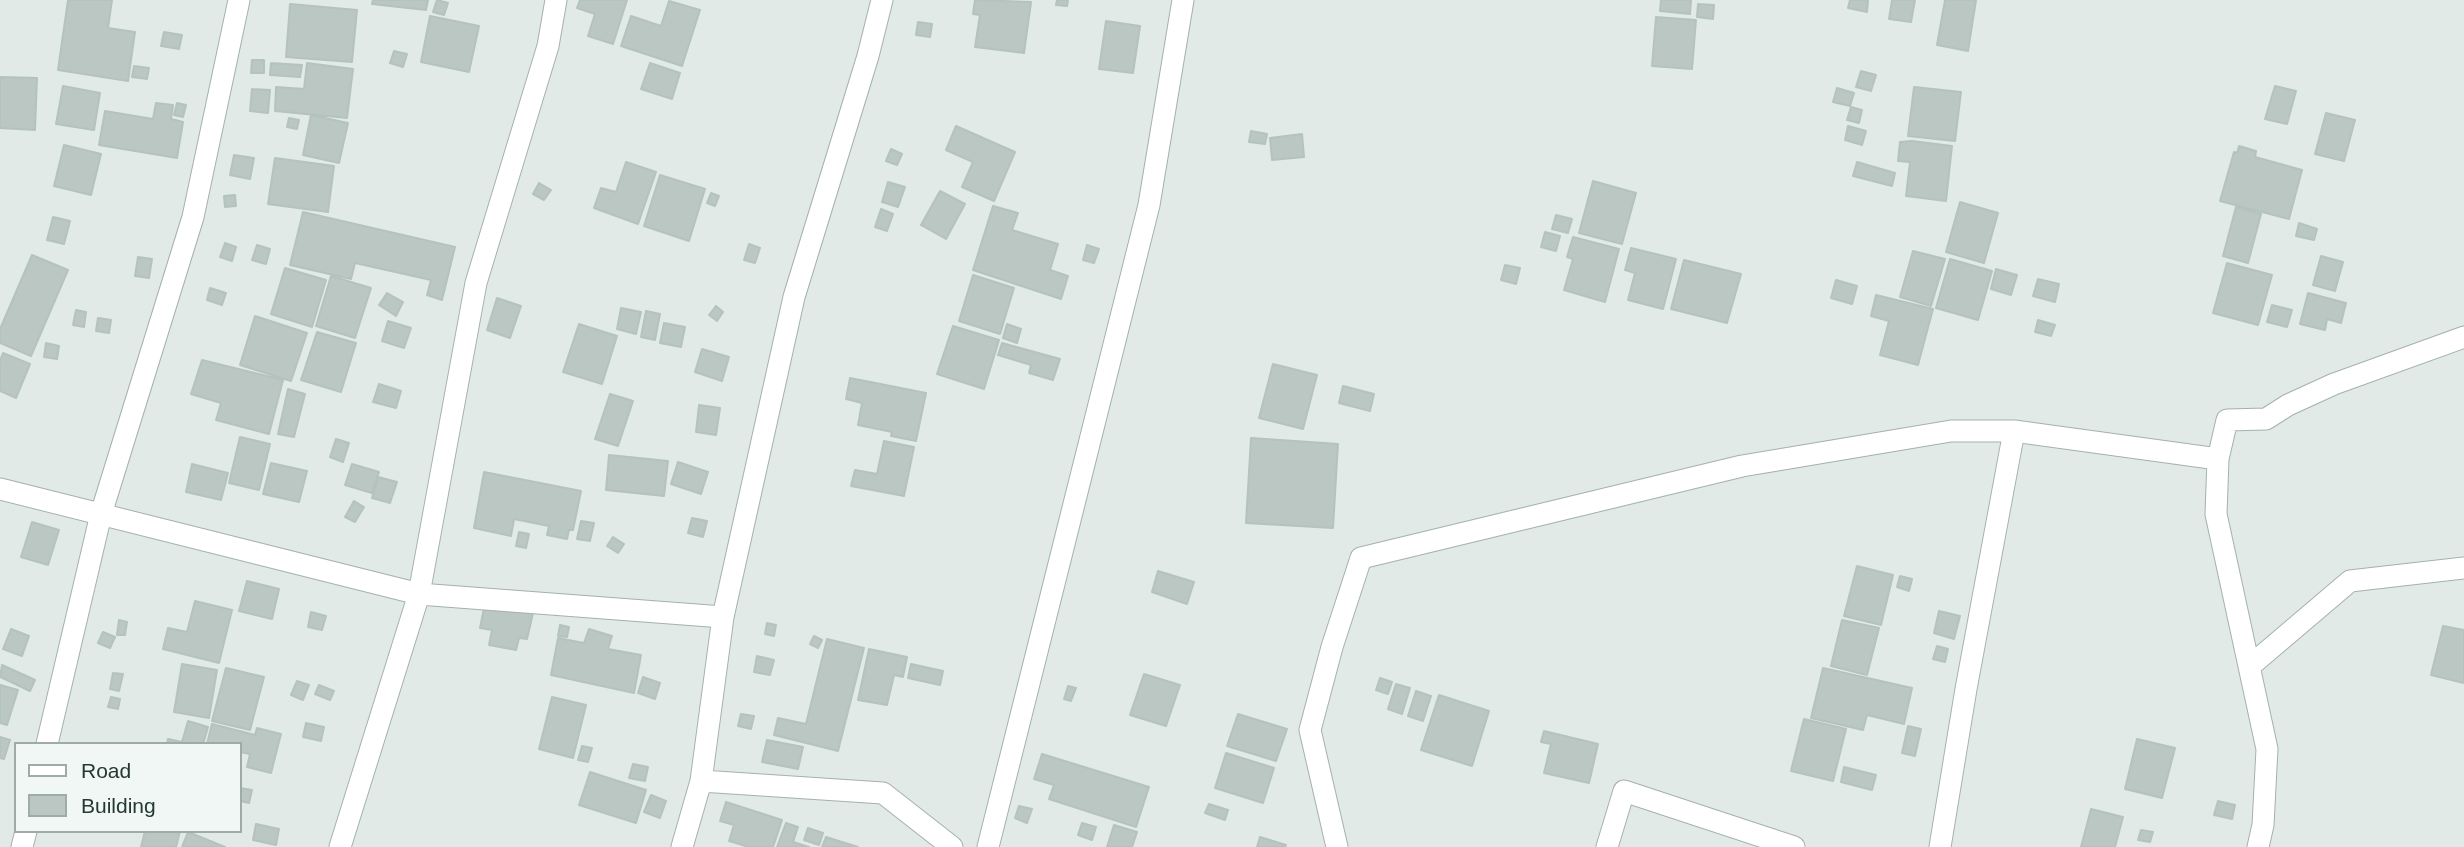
<!DOCTYPE html>
<html>
<head>
<meta charset="utf-8">
<style>
	body { margin:0 }
	#map { position:relative; width:2464px; height:847px; overflow:hidden; background:#e1eae6; font-family:Helvetica,sans-serif }
	canvas { display:block }
	.legend { position:absolute; left:14px; top:742px; width:228px; height:91px; box-sizing:border-box; background:#f1f7f4; border:2px solid #9faba7; margin:0; padding:9px 12px; list-style:none; font-size:21px; color:#243933 }
	.legend li { display:flex; align-items:center; gap:14px; height:35px }
	.legend b { width:35px; border:2px solid #9faba7 }
</style>
</head>
<body>
<div id="map">
<canvas width="2464" height="847"></canvas>
<ul class="legend">
<li><b style="height:9px;background:#fff"></b>Road</li>
<li><b style="height:19px;background:#bac7c2"></b>Building</li>
</ul>
</div>
<script>
const g = document.querySelector('canvas').getContext('2d');
g.lineJoin = 'round';
function paint(path, color) { g.fillStyle = color; g.fill(path, 'evenodd'); }
const shape = rows => new Path2D(rows.map(r => 'M' + r).join(''));
function strokePath(path, color, width, dash) { g.strokeStyle = color; g.lineWidth = width; g.lineCap = dash ? 'butt' : 'round'; g.setLineDash(dash || []); g.stroke(path); }
const building = shape([
	[68,0,112,0,108,28,135,32,128,81,58,70,68,0],
	[373,0,428,0,426,10,372,4,373,0],
	[437,0,448,3,444,15,433,12,437,0],
	[580,0,627,0,613,44,588,36,595,14,577,8,580,0],
	[975,0,1031,2,1024,53,975,47,980,15,973,14,975,0],
	[1057,0,1068,0,1067,6,1056,5,1057,0],
	[1661,0,1691,0,1690,14,1660,11,1661,0],
	[1850,0,1868,0,1867,12,1848,8,1850,0],
	[1892,0,1915,0,1911,22,1889,19,1892,0],
	[1945,0,1976,0,1968,51,1937,45,1945,0],
	[669,1,700,10,682,66,621,46,631,16,661,26,669,1],
	[290,4,357,10,352,62,286,57,290,4],
	[1698,4,1714,5,1713,19,1697,17,1698,4],
	[430,16,479,26,469,72,421,62,430,16],
	[1656,17,1696,20,1692,69,1652,66,1656,17],
	[1106,21,1140,26,1133,73,1099,69,1106,21],
	[918,22,932,24,930,37,916,35,918,22],
	[164,32,182,35,179,49,161,46,164,32],
	[394,51,407,54,403,67,390,63,394,51],
	[252,60,264,60,264,73,251,73,252,60],
	[271,63,302,65,300,77,270,75,271,63],
	[307,63,353,69,347,118,275,111,276,87,304,89,307,63],
	[650,63,680,73,672,99,641,89,650,63],
	[134,66,149,68,147,79,132,77,134,66],
	[1861,71,1876,75,1871,91,1856,87,1861,71],
	[0,77,37,78,35,130,0,128,0,77],
	[63,86,100,93,94,130,56,124,63,86],
	[2275,86,2296,91,2287,124,2265,119,2275,86],
	[1914,87,1961,92,1955,141,1908,136,1914,87],
	[1837,88,1854,93,1850,106,1833,102,1837,88],
	[252,89,270,90,268,113,250,111,252,89],
	[156,103,173,105,171,119,183,122,177,158,99,145,105,111,153,119,156,103],
	[177,103,186,105,183,117,174,115,177,103],
	[1851,107,1862,110,1859,123,1847,120,1851,107],
	[2326,113,2355,120,2344,161,2315,154,2326,113],
	[311,115,348,123,339,163,303,155,311,115],
	[289,118,299,120,297,129,287,127,289,118],
	[956,126,1015,152,994,201,962,187,973,162,946,150,956,126],
	[1848,126,1866,131,1862,145,1845,140,1848,126],
	[1251,131,1267,134,1265,144,1249,142,1251,131],
	[1302,134,1304,157,1272,160,1270,138,1302,134],
	[1912,141,1952,146,1946,201,1906,196,1910,162,1898,161,1900,142,1912,141],
	[64,145,101,154,91,195,54,186,64,145],
	[2239,146,2256,151,2255,157,2302,170,2289,219,2220,201,2234,152,2237,153,2239,146],
	[891,149,902,154,897,165,886,161,891,149],
	[234,155,254,158,250,179,230,175,234,155],
	[275,158,334,166,328,212,268,204,275,158],
	[626,162,656,172,638,224,594,208,601,188,616,192,626,162],
	[1857,162,1895,173,1892,186,1853,176,1857,162],
	[660,175,705,189,689,241,644,226,660,175],
	[1593,181,1636,193,1622,244,1579,233,1593,181],
	[888,182,905,187,898,207,882,202,888,182],
	[539,183,551,190,544,200,533,194,539,183],
	[940,191,965,204,946,239,921,225,940,191],
	[711,193,719,196,715,206,707,203,711,193],
	[235,195,236,206,225,207,224,196,235,195],
	[1960,202,1998,213,1984,263,1946,252,1960,202],
	[993,206,1018,213,1012,230,1058,244,1050,270,1068,276,1061,299,973,270,993,206],
	[2236,207,2261,214,2248,263,2223,256,2236,207],
	[881,209,893,214,887,231,875,227,881,209],
	[303,212,455,247,442,300,427,295,431,280,355,263,351,279,290,265,303,212],
	[1556,215,1572,219,1568,233,1552,229,1556,215],
	[53,217,70,221,64,244,47,240,53,217],
	[2299,223,2317,229,2314,240,2296,236,2299,223],
	[1545,232,1560,236,1556,251,1541,247,1545,232],
	[1573,237,1619,249,1605,302,1564,290,1573,259,1567,257,1573,237],
	[225,243,236,247,232,261,220,257,225,243],
	[749,244,760,248,755,263,744,260,749,244],
	[257,245,270,249,266,264,252,260,257,245],
	[1087,245,1099,249,1094,263,1083,260,1087,245],
	[1631,248,1676,259,1663,309,1628,300,1635,273,1625,270,1631,248],
	[1913,251,1945,259,1931,306,1900,297,1913,251],
	[32,255,68,270,31,356,0,343,0,329,32,255],
	[2321,256,2343,262,2335,291,2313,285,2321,256],
	[138,257,152,259,149,278,135,276,138,257],
	[1950,259,1992,271,1978,320,1936,308,1950,259],
	[1684,260,1741,274,1727,323,1671,309,1684,260],
	[2227,263,2272,275,2258,325,2213,313,2227,263],
	[1505,265,1520,268,1516,284,1501,280,1505,265],
	[285,268,326,280,312,327,271,314,285,268],
	[1996,269,2017,275,2011,295,1991,289,1996,269],
	[973,275,1014,288,1000,334,959,321,973,275],
	[331,276,371,288,355,338,316,326,331,276],
	[2038,279,2059,284,2055,302,2033,296,2038,279],
	[1836,280,1857,286,1852,304,1831,298,1836,280],
	[210,288,226,293,222,305,207,300,210,288],
	[387,293,403,302,396,316,379,305,387,293],
	[2308,293,2346,303,2341,323,2327,319,2325,330,2300,324,2308,293],
	[1876,295,1933,309,1918,365,1880,355,1889,321,1871,316,1876,295],
	[497,298,521,306,510,338,487,330,497,298],
	[2272,305,2292,310,2287,327,2267,322,2272,305],
	[716,306,723,312,717,321,709,315,716,306],
	[621,308,641,312,636,334,617,329,621,308],
	[76,310,86,312,84,327,73,325,76,310],
	[646,311,660,314,655,340,641,337,646,311],
	[255,316,307,333,291,381,240,365,255,316],
	[98,318,111,320,109,333,96,331,98,318],
	[2038,320,2055,325,2051,336,2035,332,2038,320],
	[388,321,411,328,404,348,382,341,388,321],
	[664,323,685,327,681,347,660,343,664,323],
	[579,324,617,336,602,384,563,372,579,324],
	[1007,324,1021,329,1017,343,1003,338,1007,324],
	[953,326,999,340,984,389,937,374,953,326],
	[317,332,356,343,341,392,301,380,317,332],
	[46,343,59,346,57,359,44,357,46,343],
	[1002,343,1060,359,1053,380,1029,373,1031,365,998,355,1002,343],
	[702,349,729,357,722,381,695,372,702,349],
	[3,353,30,364,16,398,0,391,0,361,3,353],
	[202,360,283,380,269,434,216,420,221,403,191,394,202,360],
	[1273,364,1317,375,1303,429,1259,418,1273,364],
	[850,378,926,393,916,441,891,436,892,432,858,425,862,403,846,399,850,378],
	[379,384,401,391,396,408,373,402,379,384],
	[1343,386,1374,394,1370,411,1339,403,1343,386],
	[288,389,305,394,294,437,278,434,288,389],
	[610,394,633,401,618,446,595,439,610,394],
	[699,405,720,408,716,435,696,432,699,405],
	[240,437,270,444,259,490,229,483,240,437],
	[1251,438,1338,444,1333,528,1246,523,1251,438],
	[336,439,349,443,343,462,330,457,336,439],
	[884,441,914,447,904,496,851,486,855,470,877,474,884,441],
	[609,455,668,461,664,496,606,490,609,455],
	[678,462,708,472,701,494,671,484,678,462],
	[271,463,307,471,299,502,263,494,271,463],
	[192,464,228,473,221,500,186,492,192,464],
	[352,464,379,472,372,493,345,485,352,464],
	[484,472,581,491,573,530,569,530,567,539,547,535,549,526,514,519,511,536,474,528,484,472],
	[378,477,397,482,390,503,372,498,378,477],
	[354,501,364,507,355,522,345,517,354,501],
	[692,518,707,521,703,537,688,533,692,518],
	[581,521,594,523,590,541,577,539,581,521],
	[32,522,59,530,48,565,21,557,32,522],
	[519,532,529,534,526,548,516,546,519,532],
	[613,537,624,544,618,553,607,546,613,537],
	[1857,566,1893,575,1881,625,1844,616,1857,566],
	[1158,571,1194,582,1187,604,1152,592,1158,571],
	[1900,576,1912,579,1909,591,1897,587,1900,576],
	[247,581,279,589,272,619,239,611,247,581],
	[195,601,232,610,219,663,163,649,168,628,187,632,195,601],
	[497,606,533,613,527,639,519,638,516,650,489,645,492,630,480,628,484,608,496,611,497,606],
	[1939,611,1960,616,1954,639,1934,633,1939,611],
	[311,612,326,616,322,630,308,627,311,612],
	[119,620,127,622,125,635,117,635,119,620],
	[1842,620,1879,628,1867,675,1831,666,1842,620],
	[767,623,776,625,774,636,765,634,767,623],
	[560,625,569,627,567,637,558,636,560,625],
	[2443,626,2464,630,2464,683,2431,675,2443,626],
	[11,629,29,636,22,656,3,649,11,629],
	[589,629,612,636,608,649,641,655,634,693,551,675,558,638,584,643,589,629],
	[103,632,115,637,110,648,98,643,103,632],
	[814,636,822,640,818,648,810,644,814,636],
	[827,639,864,648,838,751,774,735,778,718,806,724,827,639],
	[1937,646,1948,649,1945,662,1933,659,1937,646],
	[869,649,907,657,903,677,894,675,887,705,858,700,869,649],
	[757,656,774,660,770,675,754,672,757,656],
	[182,664,217,670,209,718,174,712,182,664],
	[911,664,943,671,940,685,908,678,911,664],
	[2,665,35,680,30,691,0,677,2,665],
	[226,668,264,677,250,730,212,721,226,668],
	[1823,668,1912,688,1904,724,1867,715,1863,730,1811,718,1823,668],
	[113,673,123,674,119,691,110,689,113,673],
	[1144,674,1180,685,1166,726,1130,715,1144,674],
	[643,677,660,683,655,699,638,693,643,677],
	[1380,678,1392,682,1388,694,1376,690,1380,678],
	[297,681,309,685,303,700,291,695,297,681],
	[1396,684,1410,688,1402,714,1388,709,1396,684],
	[0,685,18,690,7,725,0,723,0,685],
	[319,685,334,691,330,700,315,694,319,685],
	[1068,686,1076,688,1071,701,1064,699,1068,686],
	[1416,691,1431,696,1423,721,1408,716,1416,691],
	[1439,695,1489,711,1472,766,1421,750,1439,695],
	[111,697,120,699,118,709,108,707,111,697],
	[552,697,586,705,573,758,539,749,552,697],
	[741,714,754,716,751,729,738,726,741,714],
	[1238,714,1287,729,1276,761,1227,746,1238,714],
	[1804,719,1846,729,1833,781,1791,771,1804,719],
	[188,721,208,727,203,744,167,744,168,739,182,742,188,721],
	[306,723,324,727,321,741,303,737,306,723],
	[212,724,255,735,257,728,281,734,271,773,247,767,250,754,240,752,240,744,207,744,212,724],
	[1908,726,1921,729,1915,756,1902,753,1908,726],
	[1544,731,1598,744,1589,783,1544,773,1551,744,1541,742,1544,731],
	[0,737,10,740,4,759,0,758,0,737],
	[2137,739,2175,748,2162,798,2125,789,2137,739],
	[767,740,803,747,798,769,762,762,767,740],
	[582,746,592,748,588,762,578,760,582,746],
	[1226,753,1274,768,1263,803,1215,788,1226,753],
	[1042,754,1149,787,1136,827,1049,799,1054,785,1034,779,1042,754],
	[633,764,648,767,645,781,629,778,633,764],
	[1844,767,1876,775,1872,790,1841,782,1844,767],
	[590,772,646,790,636,823,579,805,590,772],
	[240,788,252,790,249,803,240,801,240,788],
	[651,795,666,801,660,818,644,812,651,795],
	[2218,801,2235,805,2232,819,2214,815,2218,801],
	[726,802,782,820,773,847,749,847,729,841,734,825,720,821,726,802],
	[1209,804,1228,810,1225,820,1205,813,1209,804],
	[1019,806,1032,809,1027,823,1015,818,1019,806],
	[2091,809,2123,817,2115,847,2081,847,2091,809],
	[786,823,798,827,793,842,809,847,777,847,786,823],
	[1082,823,1096,827,1092,840,1078,835,1082,823],
	[256,824,279,829,276,845,253,840,256,824],
	[1114,825,1137,832,1132,847,1107,847,1114,825],
	[808,828,823,833,819,845,804,840,808,828],
	[2141,830,2153,832,2150,842,2138,840,2141,830],
	[145,831,180,831,176,847,141,847,145,831],
	[188,832,225,847,182,847,188,832],
	[826,837,858,847,822,847,826,837],
	[1260,837,1286,845,1285,847,1257,847,1260,837]
]);
paint(building, '#bac7c2');
strokePath(building, '#b4c3bd', 2);
const minor = shape([
	[0,489,419,594,723,617],
	[2250,666,2350,581,2464,568],
	[47,744,101,514,193,217,239,0],
	[701,781,883,793,952,847],
	[22,847,26,831],
	[340,847,419,594,476,283,548,46,556,0],
	[682,847,701,781,723,617,794,297,868,56,882,0],
	[988,847,1149,205,1183,0],
	[1337,847,1310,730,1332,647,1361,558,1742,466,1951,431,2014,431,2218,459],
	[1607,847,1624,791,1794,847],
	[1940,847,1966,689,2014,431],
	[2258,847,2263,825,2267,749,2216,514,2218,459,2227,420,2266,419,2288,405,2334,384,2464,337]
]);
strokePath(minor, '#a5b1ad', 23);
strokePath(minor, '#fff', 21);
</script>
</body>
</html>
